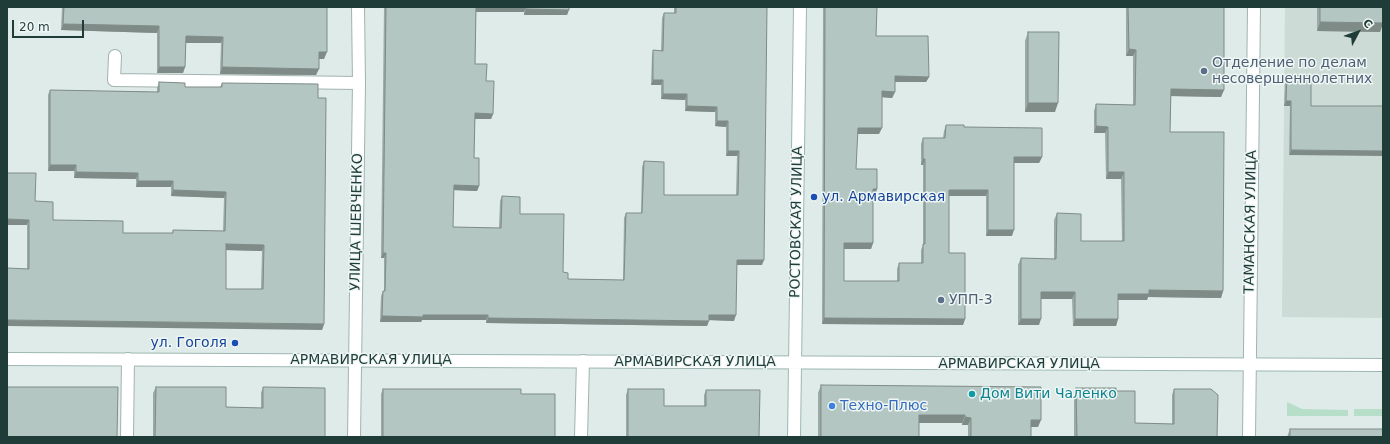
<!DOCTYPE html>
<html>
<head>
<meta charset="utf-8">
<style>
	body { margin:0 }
	#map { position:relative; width:1390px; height:444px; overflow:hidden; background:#deebe8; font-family:"DejaVu Sans",sans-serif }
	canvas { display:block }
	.frame { position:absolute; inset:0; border:8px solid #1f3c39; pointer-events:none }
	.north { position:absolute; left:1338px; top:12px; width:40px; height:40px; -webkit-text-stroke:3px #eff7f5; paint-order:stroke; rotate:49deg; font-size:11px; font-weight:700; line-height:16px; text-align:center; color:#1f3c39 }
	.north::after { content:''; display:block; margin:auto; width:14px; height:18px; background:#1f3c39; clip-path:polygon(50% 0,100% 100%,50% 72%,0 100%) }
	.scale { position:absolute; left:12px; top:20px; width:72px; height:18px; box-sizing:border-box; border:2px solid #1f3c39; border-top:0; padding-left:5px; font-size:12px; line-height:14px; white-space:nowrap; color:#1f3c39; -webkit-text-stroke:3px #eff7f5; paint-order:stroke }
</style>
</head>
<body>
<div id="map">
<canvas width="1390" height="444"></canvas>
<div class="frame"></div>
<div class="north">С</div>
<div class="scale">20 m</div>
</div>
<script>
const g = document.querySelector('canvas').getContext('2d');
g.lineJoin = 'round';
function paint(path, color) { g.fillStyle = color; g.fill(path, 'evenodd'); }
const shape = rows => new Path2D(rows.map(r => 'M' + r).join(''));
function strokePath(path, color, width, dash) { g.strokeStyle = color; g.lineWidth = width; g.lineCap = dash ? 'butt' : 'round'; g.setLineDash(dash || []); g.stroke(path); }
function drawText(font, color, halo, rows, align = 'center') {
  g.font = font + ' "DejaVu Sans",sans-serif'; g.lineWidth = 3; g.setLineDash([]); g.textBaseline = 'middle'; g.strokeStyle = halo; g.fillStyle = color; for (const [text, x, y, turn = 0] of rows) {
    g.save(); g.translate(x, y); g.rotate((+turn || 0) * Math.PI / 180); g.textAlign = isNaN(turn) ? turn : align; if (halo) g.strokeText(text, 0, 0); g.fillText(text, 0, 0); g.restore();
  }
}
paint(shape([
	[1285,7,1383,7,1383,318,1282,317]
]), '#cddbd7');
paint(shape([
	[1287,402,1302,409,1348,410,1348,416,1287,416],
	[1354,409,1383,409,1383,416,1354,416]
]), '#b6dec8');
const lane = shape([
	[115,56,114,80,359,83],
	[127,437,128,359],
	[581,437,583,361]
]);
const street = shape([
	[354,437,359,83,358,7],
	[1249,437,1254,7]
]);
const secondary = shape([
	[7,359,1383,365],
	[794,437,800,7]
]);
strokePath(lane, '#a1b3b0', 14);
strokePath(street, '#a1b3b0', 14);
strokePath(secondary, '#9db7b2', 14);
strokePath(lane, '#fff', 12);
strokePath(street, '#fff', 12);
strokePath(secondary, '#fff', 12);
paint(shape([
	[62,7,327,7,324,59,319,59,316,75,220,74,221,43,186,43,185,67,183,73,157,73,157,33,61,30],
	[384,7,569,7,567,15,524,15,524,12,476,12,475,64,486,81,493,114,491,119,475,119,474,158,479,186,477,191,453,190,453,227,499,228,500,201,502,196,520,214,563,272,568,279,623,280,624,218,626,213,641,213,642,167,644,161,664,195,736,195,737,156,726,156,726,127,715,126,715,112,685,111,685,100,661,99,661,85,651,85,652,56,653,50,661,51,662,18,664,13,674,13,674,7,767,7,762,265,737,265,734,321,709,320,707,326,486,323,486,320,422,320,421,322,380,322,381,296,383,291,384,291,384,258,381,258],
	[823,7,877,7,876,36,929,77,926,82,895,82,895,92,892,98,882,97,879,134,857,134,856,169,877,189,875,195,873,195,873,243,871,249,844,249,844,281,897,281,897,269,899,263,921,263,921,250,923,245,923,165,921,165,921,144,923,138,943,138,944,131,946,125,964,127,1042,157,1039,163,1014,163,1012,236,986,236,986,196,949,196,949,253,965,319,963,325,822,324],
	[1126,7,1224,7,1221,97,1171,96,1170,132,1223,291,1221,298,1148,297,1147,300,1118,300,1118,319,1116,326,1073,326,1072,299,1041,299,1039,325,1018,325,1018,265,1021,258,1054,259,1054,220,1057,213,1081,241,1122,241,1121,179,1106,179,1105,133,1094,133,1094,111,1096,104,1133,105,1133,56,1126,56],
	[1317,7,1383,7,1380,32,1317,31],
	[1028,32,1055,112,1025,112,1025,41],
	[1287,75,1311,106,1289,155,1290,106,1284,106,1285,80],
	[159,82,185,87,220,87,222,83,324,324,322,330,27,269,27,225,35,201,53,220,123,233,172,233,173,230,223,231,224,198,171,196,171,187,136,187,136,179,74,178,74,171,48,171,48,95,50,90,157,92,157,88],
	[226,250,262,251,261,289,226,289],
	[821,385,1038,427,1031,427,1031,437,968,437,968,425,962,425,962,423,919,423,919,437,818,437,818,393],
	[156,387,226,407,261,408,261,393,263,387,325,437,153,437,153,393],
	[1076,388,1116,391,1135,423,1172,424,1172,395,1174,389,1217,437,1074,437,1074,395],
	[383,389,521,394,555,437,381,437,381,394],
	[628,389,664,406,704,406,704,395,706,390,759,437,626,437,626,395],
	[1290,429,1383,437,1287,437]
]), '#9baaa6');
paint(shape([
	[475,7,526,7,524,12,474,12],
	[526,9,569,10,567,15,524,15],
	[1320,22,1383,23,1383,24,1380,32,1317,31],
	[63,24,159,26,157,33,61,30],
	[186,36,223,37,221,43,183,43],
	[1129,49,1136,50,1133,56,1126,56],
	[319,52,327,52,324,59,316,59],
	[159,67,185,67,183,73,157,73],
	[222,67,319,69,316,75,220,74],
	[895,76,929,77,926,82,893,82],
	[653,80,663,80,661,85,651,85],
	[1171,89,1224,90,1221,97,1169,96],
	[882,91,895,92,892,98,879,97],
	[663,94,687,94,685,100,661,99],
	[1286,101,1291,101,1290,106,1284,106],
	[1028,103,1058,103,1055,112,1025,112],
	[687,106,717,107,715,112,685,111],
	[475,113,493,114,491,119,473,119],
	[717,121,728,121,726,127,715,126],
	[1096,126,1108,127,1105,133,1094,133],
	[858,128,882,128,879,134,855,134],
	[1291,150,1383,151,1383,156,1289,155],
	[728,151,739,151,737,156,726,156],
	[1014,157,1042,157,1039,163,1012,163],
	[923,159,925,159,923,165,921,165],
	[50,165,76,165,74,171,48,171],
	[76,172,138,173,136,179,74,178],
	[1108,172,1124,172,1121,179,1106,179],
	[138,181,173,181,171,187,136,187],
	[454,185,479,186,477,191,452,190],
	[873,189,877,189,875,195,871,195],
	[173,190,226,192,224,198,171,196],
	[949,190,988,190,986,196,947,196],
	[7,219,29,220,27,225,7,225],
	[988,230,1014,230,1012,236,986,236],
	[844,243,873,243,871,249,842,249],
	[226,244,264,245,262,251,224,250],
	[383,253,386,253,384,258,381,258],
	[737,260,764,260,762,265,735,265],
	[1149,290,1223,291,1221,298,1148,297,1147,300,1116,300,1118,294],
	[1041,292,1075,292,1072,299,1039,299],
	[423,315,488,315,486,320,422,320,421,322,380,322,382,316],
	[709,315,736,315,734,321,707,320],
	[488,318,709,321,707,326,486,323],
	[824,318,965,319,963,325,822,324],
	[1021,319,1041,319,1039,325,1018,325],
	[1075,319,1118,319,1116,326,1073,326],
	[7,320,324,324,322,330,7,326],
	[919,415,965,415,962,423,916,423],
	[965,417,971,418,968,425,962,425],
	[1031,420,1041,420,1038,427,1028,427]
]), '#7e8b87');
const building = shape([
	[64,7,327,7,327,52,319,52,319,69,222,67,223,37,186,36,185,67,159,67,159,26,63,24,64,7],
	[386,7,476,7,475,64,487,64,486,81,494,81,493,114,475,113,474,158,479,158,479,186,454,185,453,227,501,228,502,196,520,197,520,214,564,214,563,272,568,273,568,279,624,280,626,213,642,213,644,161,664,162,664,195,738,195,739,151,728,151,728,121,717,121,717,107,687,106,687,94,663,94,663,80,653,80,653,50,663,51,664,13,676,13,676,7,767,7,764,260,737,260,736,315,709,315,709,321,488,318,488,315,423,315,423,317,382,316,383,291,385,291,386,253,383,253,386,7],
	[524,7,569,7,569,10,526,9,526,7,524,7],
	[825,7,877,7,876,36,928,36,929,77,895,76,895,92,882,91,882,128,858,128,856,169,877,169,877,189,873,189,873,243,844,243,844,281,899,281,899,263,923,263,923,244,925,244,925,159,923,159,923,138,945,138,946,125,964,125,964,127,1042,128,1042,157,1014,157,1014,230,988,230,988,190,949,190,949,253,965,253,965,319,824,318,825,7],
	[1128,7,1224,7,1224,90,1171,89,1170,132,1224,132,1223,291,1149,290,1149,294,1118,294,1118,319,1075,319,1075,292,1041,292,1041,319,1021,319,1021,258,1056,259,1057,213,1081,214,1081,241,1124,241,1124,172,1108,172,1108,127,1096,126,1096,104,1135,105,1136,50,1129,49,1128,7],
	[1320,7,1383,7,1383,23,1320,22,1320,7],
	[1028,32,1059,32,1058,103,1028,103,1028,32],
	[1287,75,1311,76,1311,106,1383,106,1383,151,1291,150,1291,101,1286,101,1287,75],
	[159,82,185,83,185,87,222,87,222,83,318,84,318,98,326,98,324,324,7,320,7,268,29,269,29,220,7,219,7,173,36,173,35,201,53,202,53,220,123,221,123,233,173,233,173,230,225,231,226,192,173,190,173,181,138,181,138,173,76,172,76,165,50,165,50,90,159,92,159,82],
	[226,244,264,245,263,289,226,289,226,244],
	[821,385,1041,387,1041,420,1031,420,1031,437,971,437,971,418,965,417,965,415,919,415,919,437,821,437,821,385],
	[7,387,118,387,117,437,7,437,7,387],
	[156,387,226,387,226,407,263,408,263,387,325,388,325,437,155,437,156,387],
	[1076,388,1116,388,1116,391,1135,391,1135,423,1174,424,1174,389,1211,389,1218,395,1217,437,1077,437,1076,388],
	[383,389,521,389,521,394,555,394,555,437,383,437,383,389],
	[628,389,664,389,664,406,706,406,706,390,760,390,759,437,628,437,628,389],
	[1290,429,1383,429,1383,437,1290,437,1290,429]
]);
paint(building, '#b4c6c1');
strokePath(building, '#7e8b87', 1);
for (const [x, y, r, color] of [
	[1204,71,4,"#5c6f8a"],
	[814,197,4,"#1a4fb4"],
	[941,300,4,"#5c6f8a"],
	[235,343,4,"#1a4fb4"],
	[972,394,4,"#0f9aa8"],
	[832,406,4,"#3f7fe0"]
]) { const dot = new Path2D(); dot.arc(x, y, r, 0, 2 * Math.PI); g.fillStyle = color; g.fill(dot); strokePath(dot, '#eff7f5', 1.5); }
drawText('14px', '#4e5e75', '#eff7f5', [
	["Отделение по делам",1212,63],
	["несовершеннолетних",1212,79],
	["УПП-3",949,300]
], 'left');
drawText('14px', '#164399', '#eff7f5', [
	["ул. Армавирская",822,197],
	["ул. Гоголя",227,343,"right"]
], 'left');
drawText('14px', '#1f3c39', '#eff7f5', [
	["УЛИЦА ШЕВЧЕНКО",357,222,-89],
	["РОСТОВСКАЯ УЛИЦА",797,222,-89],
	["ТАМАНСКАЯ УЛИЦА",1251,222,-89],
	["АРМАВИРСКАЯ УЛИЦА",371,360],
	["АРМАВИРСКАЯ УЛИЦА",695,362],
	["АРМАВИРСКАЯ УЛИЦА",1019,364]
]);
drawText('14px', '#0d838f', '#eff7f5', [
	["Дом Вити Чаленко",980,394]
], 'left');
drawText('14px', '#366cbe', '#eff7f5', [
	["Техно-Плюс",840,406]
], 'left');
</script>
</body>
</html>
